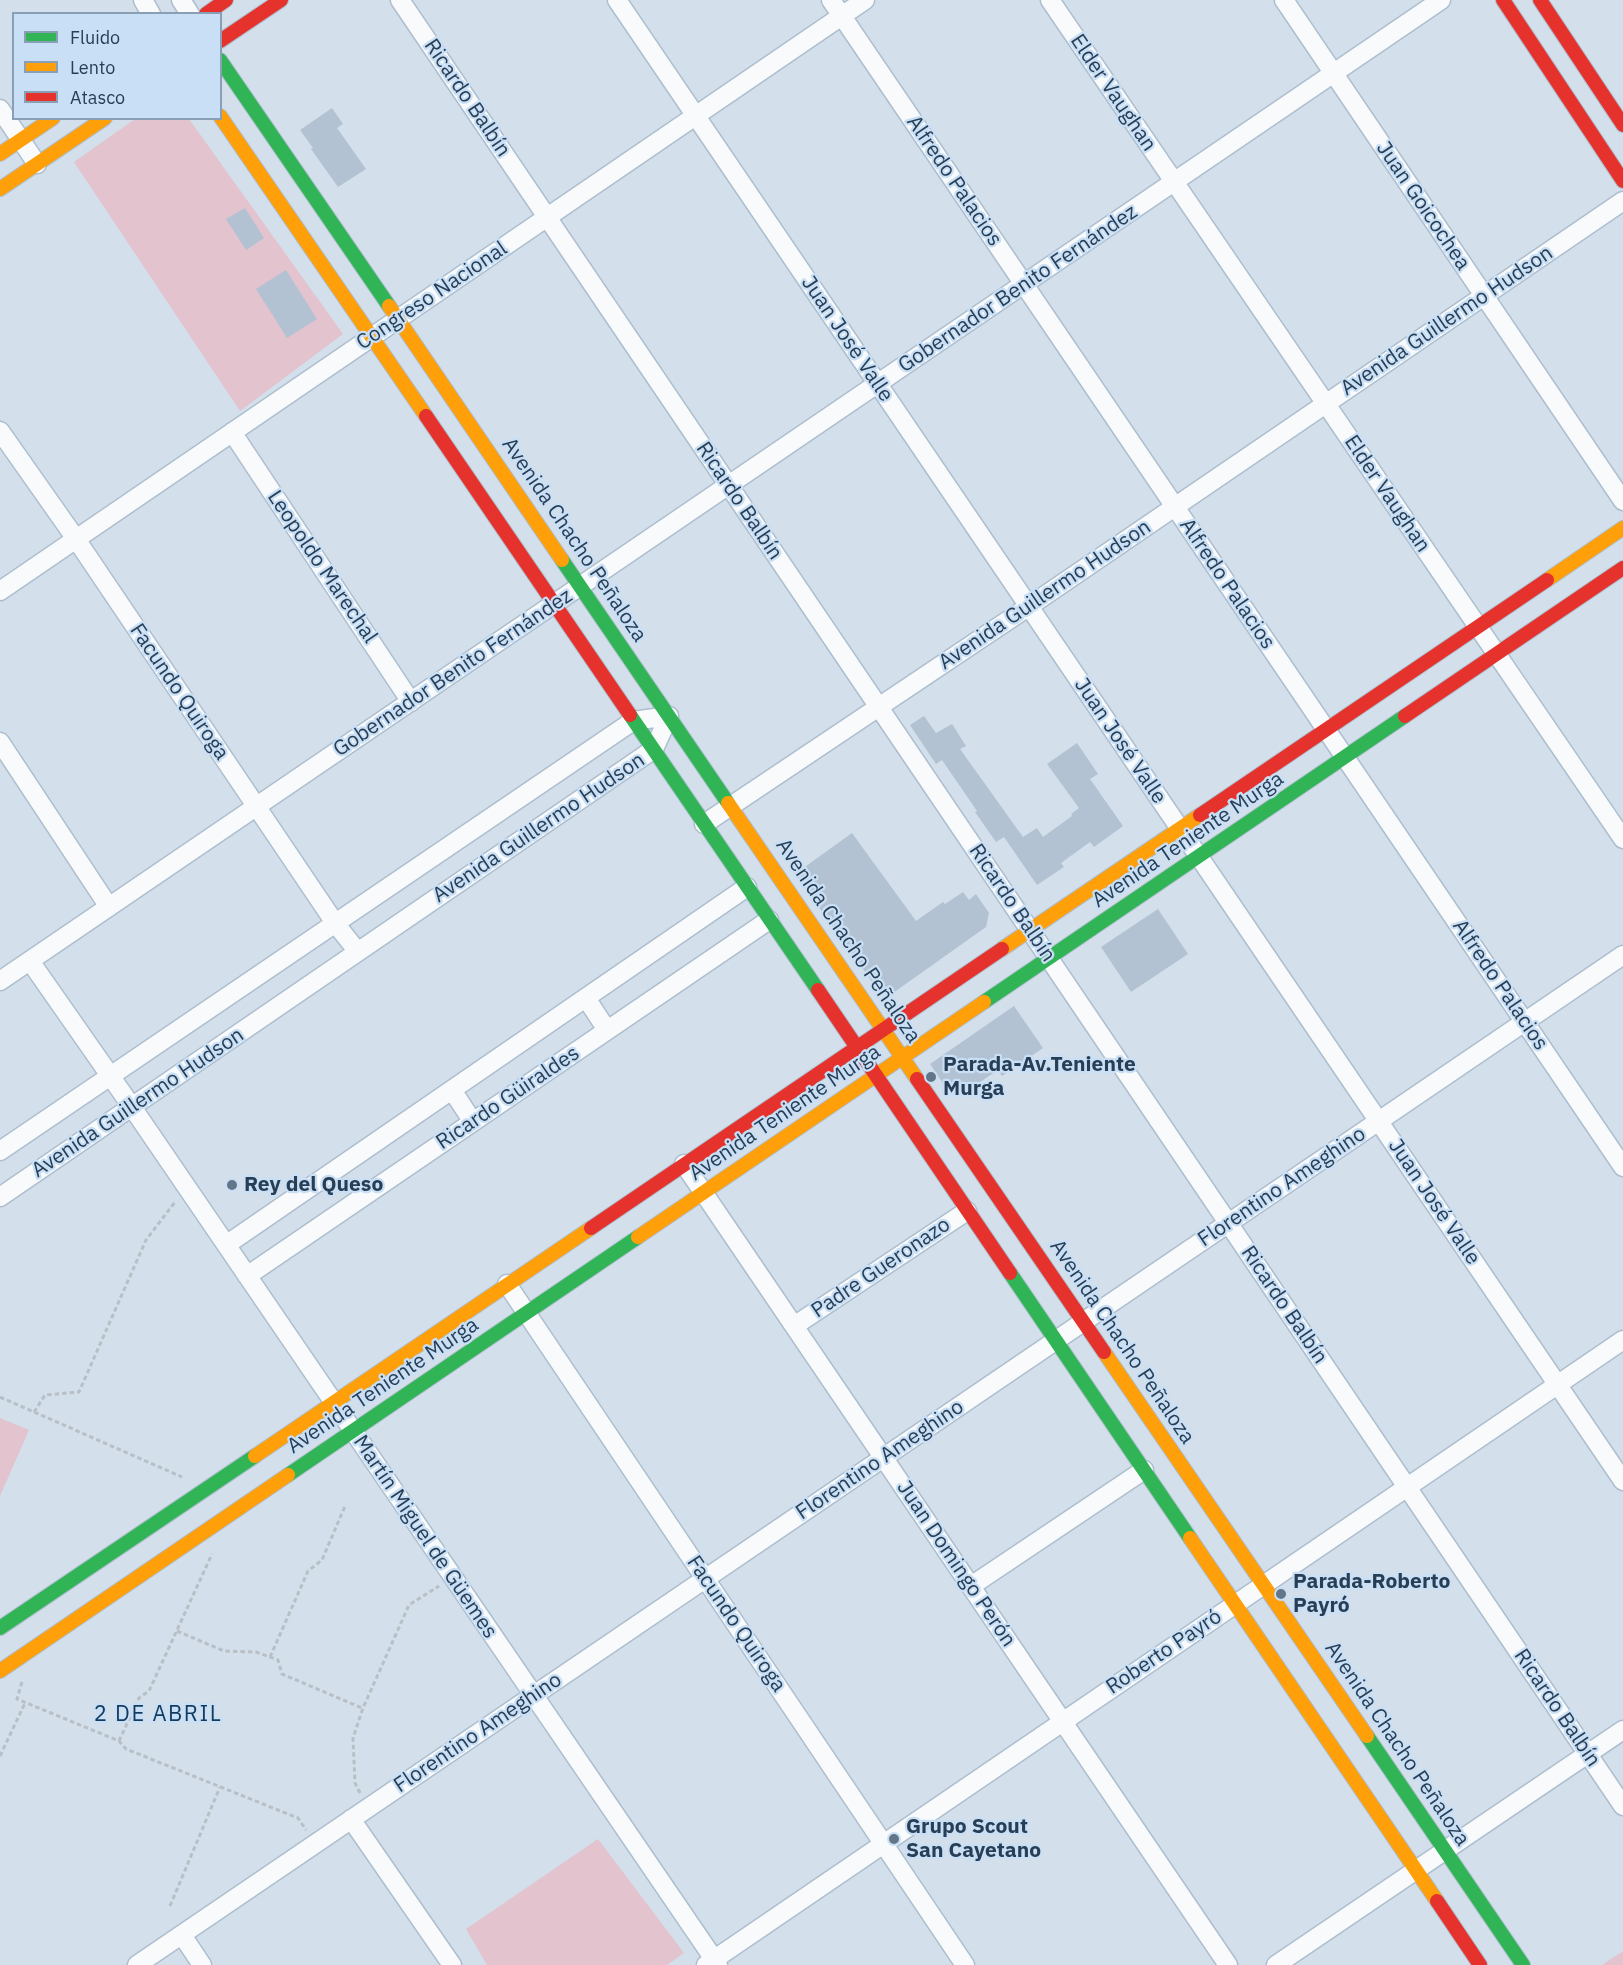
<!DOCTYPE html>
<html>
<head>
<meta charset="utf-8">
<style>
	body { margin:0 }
	#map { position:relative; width:1623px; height:1965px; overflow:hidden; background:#d3dfeb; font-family:"IBM Plex Sans",sans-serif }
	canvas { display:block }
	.legend { position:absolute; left:12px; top:12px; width:210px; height:108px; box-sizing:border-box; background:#c9dff5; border:2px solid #889fb5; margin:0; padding:8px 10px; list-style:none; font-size:18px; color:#273e54 }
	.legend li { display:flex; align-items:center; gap:12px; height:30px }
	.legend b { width:30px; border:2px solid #889fb5 }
</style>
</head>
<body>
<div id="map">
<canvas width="1623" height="1965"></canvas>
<ul class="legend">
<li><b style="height:8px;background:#30b455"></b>Fluido</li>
<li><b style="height:8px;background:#ff9f0a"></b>Lento</li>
<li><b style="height:8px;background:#e5322d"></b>Atasco</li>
</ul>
</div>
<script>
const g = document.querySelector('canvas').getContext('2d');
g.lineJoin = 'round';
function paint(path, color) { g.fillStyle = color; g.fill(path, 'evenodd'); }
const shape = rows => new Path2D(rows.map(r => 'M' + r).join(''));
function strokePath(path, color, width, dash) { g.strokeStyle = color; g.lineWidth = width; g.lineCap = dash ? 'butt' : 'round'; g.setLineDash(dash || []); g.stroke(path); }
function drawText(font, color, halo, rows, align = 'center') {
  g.font = font + ' "IBM Plex Sans",sans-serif'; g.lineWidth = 4.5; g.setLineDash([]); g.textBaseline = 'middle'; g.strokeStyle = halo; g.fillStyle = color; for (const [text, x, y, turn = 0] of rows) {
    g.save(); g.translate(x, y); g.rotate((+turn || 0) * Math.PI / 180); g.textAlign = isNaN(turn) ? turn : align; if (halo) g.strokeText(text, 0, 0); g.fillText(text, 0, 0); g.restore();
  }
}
paint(shape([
	[135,119,189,119,343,334,240,411,74,162],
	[0,1418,29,1430,0,1496],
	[598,1839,684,1953,667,1965,487,1965,466,1929],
	[1623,1951,1623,1965,1602,1965]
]), '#e2c3ce');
paint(shape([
	[332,108,343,124,337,128,366,169,338,187,311,149,313,148,300,130],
	[245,208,264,238,246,250,226,219],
	[286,270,317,319,287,338,256,289],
	[924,716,936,733,952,724,966,746,960,749,1023,837,1037,828,1043,837,1072,816,1071,814,1079,808,1047,764,1077,743,1098,774,1090,779,1123,826,1094,847,1090,842,1061,863,1064,867,1037,885,1004,837,996,842,975,812,977,811,942,760,936,764,910,725],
	[852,833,916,921,943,902,945,904,963,892,969,900,976,894,989,913,986,927,893,993,878,990,795,874],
	[1158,909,1188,954,1131,992,1101,947],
	[1014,1006,1043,1048,1002,1076,998,1070,967,1091,961,1082,954,1088,949,1081,944,1085,930,1064]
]), '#b2c2d2');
const street = shape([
	[143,0,151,14],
	[181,0,190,14],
	[400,0,1623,1806],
	[617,0,1623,1481],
	[831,0,1623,1167],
	[1050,0,1623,839],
	[1284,0,1623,501],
	[0,109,37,164],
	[0,431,76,539,335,923,358,952],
	[232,432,411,702],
	[0,591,865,0],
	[0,742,109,907],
	[704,824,1028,607,1623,201],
	[30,961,132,1107,718,1965],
	[0,981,1441,0],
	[586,998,607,1030],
	[452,1090,473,1122],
	[0,1151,633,721,669,716],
	[684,1164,1228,1965],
	[0,1197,654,749,669,716],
	[226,1245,747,887],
	[247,1276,769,920],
	[507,1284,965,1965],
	[794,1326,967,1211],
	[971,1586,1144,1470],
	[351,1819,452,1965],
	[182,1935,202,1965],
	[137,1965,1623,955],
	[706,1965,1623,1340],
	[1276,1965,1623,1730]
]);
const fast = shape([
	[220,60,389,306],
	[562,560,728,803],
	[630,715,818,990],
	[984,1002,1405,716],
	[1010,1273,1190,1538],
	[288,1475,638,1237],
	[0,1628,255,1456],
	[1367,1736,1523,1965]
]);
const slow = shape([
	[220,116,426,416],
	[0,154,53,118],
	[0,189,105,118],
	[389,306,562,560],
	[1547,580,1623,528],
	[728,803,917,1079],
	[1002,949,1200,815],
	[638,1237,984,1002],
	[1104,1352,1367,1736],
	[255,1456,591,1228],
	[1190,1538,1437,1901],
	[0,1671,288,1475]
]);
const jam = shape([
	[1503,0,1623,181],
	[1540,0,1623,125],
	[206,14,226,0],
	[220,41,281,0],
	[426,416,630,715],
	[1405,716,1623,568],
	[1200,815,1547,580],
	[818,990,1010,1273],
	[917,1079,1104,1352],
	[591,1228,1002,949],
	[1437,1901,1480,1965]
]);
strokePath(street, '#adbece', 21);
strokePath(fast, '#adbece', 16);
strokePath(slow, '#adbece', 16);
strokePath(jam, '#adbece', 16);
strokePath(shape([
	[0,1397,182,1477],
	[34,1412,45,1395,79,1392,146,1240,175,1202],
	[177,1631,224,1651,256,1652,278,1660,282,1674,362,1708],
	[270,1657,308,1571,322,1560,345,1506],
	[22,1682,17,1699,119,1741,126,1749,298,1818,306,1830],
	[119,1741,139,1698,149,1691,212,1554],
	[0,1756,25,1703],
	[360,1793,355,1783,353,1738,363,1708,409,1605,439,1586],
	[170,1906,220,1787]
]), '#b8bfc5', 3, [4.5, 3]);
strokePath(street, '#f8fafc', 18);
strokePath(fast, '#30b455', 14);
strokePath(slow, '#ff9f0a', 14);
strokePath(jam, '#e5322d', 14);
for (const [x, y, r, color] of [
	[931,1077,6,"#637689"],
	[232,1185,6,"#637689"],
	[1281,1594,6,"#637689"],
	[894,1839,6,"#637689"]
]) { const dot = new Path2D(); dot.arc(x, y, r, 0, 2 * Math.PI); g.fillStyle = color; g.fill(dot); strokePath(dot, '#c9dff5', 2); }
drawText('21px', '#273e54', '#c9dff5', [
	["Elder Vaughan",1113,93,56],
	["Ricardo Balbín",467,98,56],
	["Alfredo Palacios",954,181,56],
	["Juan Goicochea",1423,206,56],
	["Gobernador Benito Fernández",1018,289,-34],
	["Congreso Nacional",432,296,-34],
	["Avenida Guillermo Hudson",1447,321,-34],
	["Juan José Valle",847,339,56],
	["Elder Vaughan",1387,494,56],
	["Ricardo Balbín",739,501,56],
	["Avenida Chacho Peñaloza",574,540,56],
	["Leopoldo Marechal",322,567,56],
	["Alfredo Palacios",1227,584,56],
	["Avenida Guillermo Hudson",1045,595,-34],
	["Gobernador Benito Fernández",453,673,-34],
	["Facundo Quiroga",179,692,56],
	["Juan José Valle",1120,741,56],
	["Avenida Guillermo Hudson",539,828,-34],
	["Avenida Teniente Murga",1188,840,-34],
	["Ricardo Balbín",1012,903,56],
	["Avenida Chacho Peñaloza",848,941,56],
	["Alfredo Palacios",1500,985,56],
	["Ricardo Güiraldes",508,1098,-34],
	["Avenida Guillermo Hudson",138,1103,-34],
	["Avenida Teniente Murga",785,1113,-34],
	["Florentino Ameghino",1282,1187,-34],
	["Juan José Valle",1434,1202,56],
	["Padre Gueronazo",881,1268,-34],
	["Ricardo Balbín",1284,1305,56],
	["Avenida Chacho Peñaloza",1122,1342,56],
	["Avenida Teniente Murga",383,1386,-34],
	["Florentino Ameghino",880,1460,-34],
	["Martín Miguel de Güemes",425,1537,56],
	["Juan Domingo Perón",956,1564,56],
	["Facundo Quiroga",736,1624,56],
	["Roberto Payró",1164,1652,-34],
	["Ricardo Balbín",1557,1708,56],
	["Florentino Ameghino",478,1733,-34],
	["Avenida Chacho Peñaloza",1397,1744,56]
]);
drawText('bold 21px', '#273e54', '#c9dff5', [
	["Parada-Av.Teniente",943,1065],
	["Murga",943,1089],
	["Rey del Queso",244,1185],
	["Parada-Roberto",1293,1582],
	["Payró",1293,1606],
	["Grupo Scout",906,1827],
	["San Cayetano",906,1851]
], 'left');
g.letterSpacing = '1.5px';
drawText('22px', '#123b5f', '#c9dff5', [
	["2 DE ABRIL",158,1715]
]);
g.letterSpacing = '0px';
</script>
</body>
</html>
